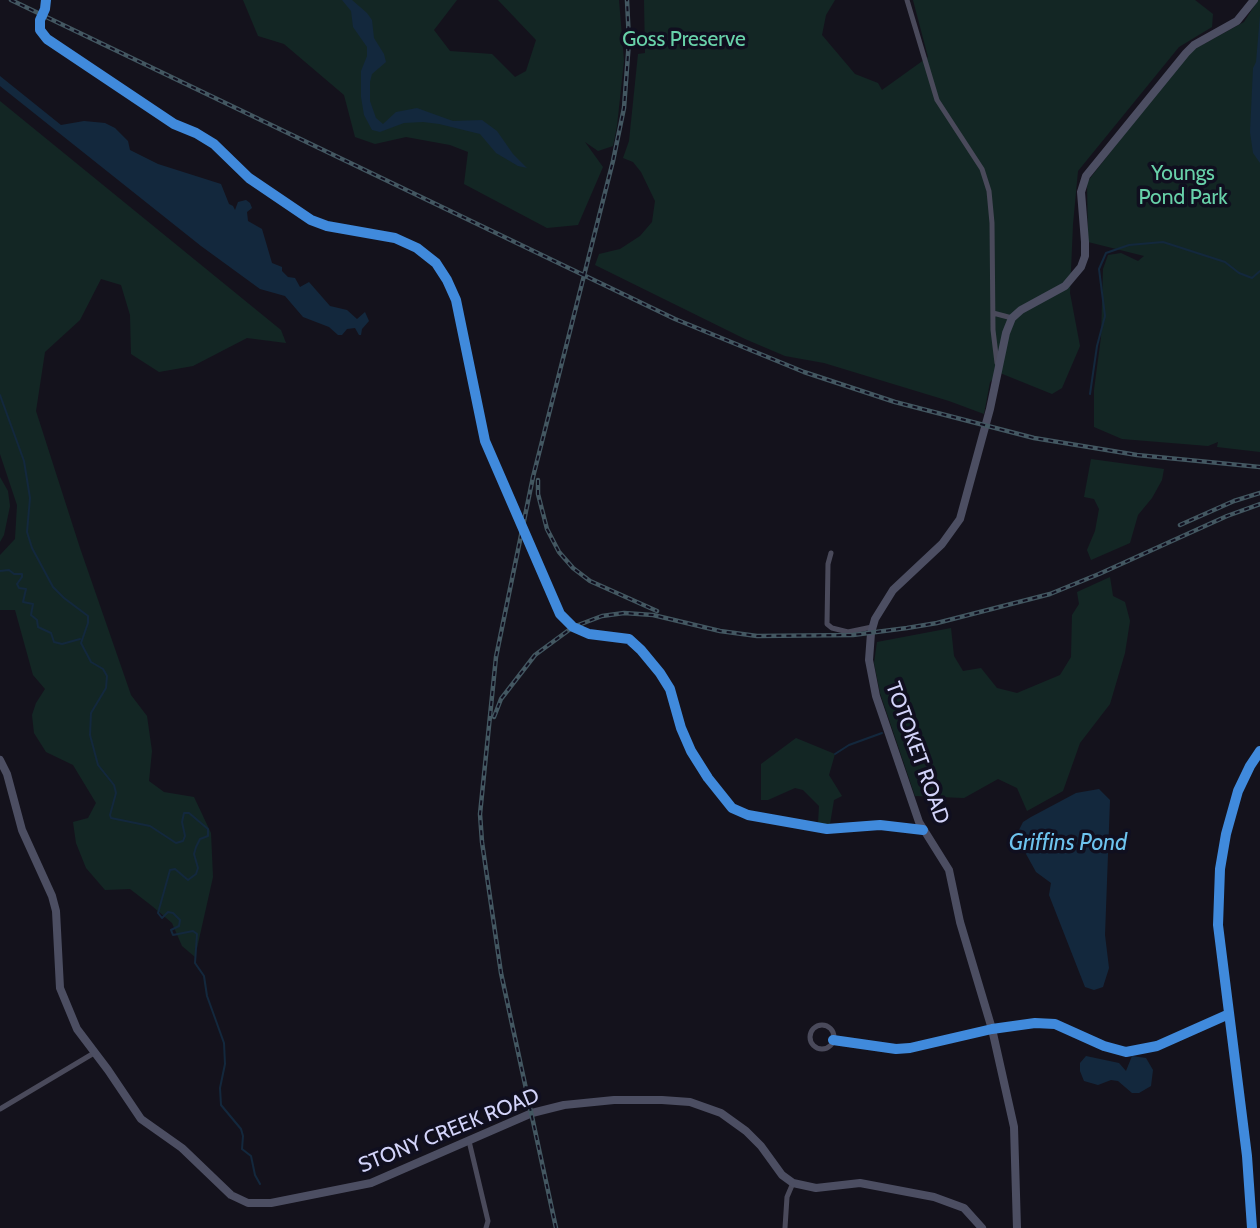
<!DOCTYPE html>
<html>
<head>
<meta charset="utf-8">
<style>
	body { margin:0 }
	canvas { display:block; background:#14121c }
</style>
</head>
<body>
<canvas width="1260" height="1228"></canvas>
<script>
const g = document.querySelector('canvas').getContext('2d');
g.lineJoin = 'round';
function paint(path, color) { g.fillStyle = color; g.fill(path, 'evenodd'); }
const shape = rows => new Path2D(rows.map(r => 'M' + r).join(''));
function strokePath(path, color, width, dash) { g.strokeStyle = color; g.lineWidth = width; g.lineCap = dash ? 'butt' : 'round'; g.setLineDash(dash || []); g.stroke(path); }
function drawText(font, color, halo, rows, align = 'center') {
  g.font = font + ' Cabin,sans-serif'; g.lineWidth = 7; g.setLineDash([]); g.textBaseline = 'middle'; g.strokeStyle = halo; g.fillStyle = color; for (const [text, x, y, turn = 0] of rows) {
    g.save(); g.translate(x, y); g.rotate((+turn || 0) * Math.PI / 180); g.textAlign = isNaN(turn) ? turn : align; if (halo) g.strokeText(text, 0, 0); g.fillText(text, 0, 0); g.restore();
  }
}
paint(shape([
	[243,0,457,0,434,30,450,51,492,54,515,77,526,71,536,40,498,0,619,0,624,61,617,126,613,146,598,151,585,142,603,167,578,225,547,228,464,184,468,152,450,145,406,137,375,144,355,137,344,95,284,44,258,36],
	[644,0,835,0,826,15,822,35,855,74,878,83,882,90,928,57,913,0,1195,0,1213,14,1212,27,1179,47,1078,171,1073,224,1070,293,1080,346,1062,388,1052,394,1000,373,990,382,984,414,949,401,824,363,785,356,745,339,595,265,599,254,620,249,640,236,652,222,655,201,641,172,633,162,623,158,629,141,638,54,645,53],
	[1258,0,1260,0,1260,452,1217,447,1218,442,1208,446,1122,439,1094,427,1094,390,1101,337,1103,269,1108,255,1121,253,1138,261,1144,256,1088,242,1087,182,1189,52,1244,22],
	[0,101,281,330,286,343,247,338,193,366,159,372,131,354,130,315,121,285,101,279,80,320,45,352,36,411,80,548,131,695,147,716,152,751,149,781,164,792,194,797,211,833,213,877,195,957,182,946,172,923,152,906,130,889,105,890,86,868,76,843,73,822,88,818,96,803,73,765,46,752,34,733,32,715,36,703,45,689,33,675,15,610,0,610,0,555,15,539,17,505,0,454],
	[1091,459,1164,469,1162,480,1152,498,1138,515,1130,543,1091,560,1087,550,1095,531,1099,509,1094,499,1084,497],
	[0,477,8,491,10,506,4,535,0,542],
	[1110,577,1113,596,1125,602,1130,621,1125,653,1110,704,1080,743,1063,791,1027,811,1017,788,998,779,964,798,915,796,880,693,874,663,877,642,951,628,954,656,963,671,981,668,997,688,1017,693,1060,675,1071,657,1072,615,1079,604,1077,592],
	[796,738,835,754,829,775,842,796,834,800,830,824,818,824,819,806,803,790,795,788,768,800,761,800,761,764]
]), '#132624');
paint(shape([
	[342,0,352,0,367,13,372,20,374,38,384,54,386,62,372,74,370,82,370,101,376,118,383,124,396,112,417,108,453,121,482,120,497,131,513,154,527,168,518,166,496,153,480,134,439,124,423,122,404,123,380,132,372,130,364,115,361,97,361,71,367,56,367,47,353,27,351,11],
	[1260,15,1260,163,1253,153,1250,132,1253,68,1256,62],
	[0,76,61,125,84,121,105,123,115,128,128,141,130,150,158,164,221,184,229,204,233,206,235,210,238,202,246,200,250,203,252,208,247,212,248,221,262,229,272,263,282,267,282,271,288,277,295,278,300,287,309,282,330,306,347,310,357,319,365,312,369,321,362,329,361,335,359,335,355,328,347,329,342,335,338,335,329,327,303,317,285,296,260,289,201,246,0,86],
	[1099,789,1110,800,1105,935,1109,968,1103,987,1094,990,1085,987,1049,895,1051,883,1036,872,1020,843,1019,830,1023,822,1031,817,1076,793],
	[1086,1056,1119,1063,1126,1071,1132,1056,1146,1058,1153,1070,1151,1086,1139,1093,1132,1093,1118,1081,1111,1080,1098,1085,1084,1081,1080,1071,1080,1063]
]), '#13283d');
strokePath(shape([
	[1090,394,1097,346,1105,316,1099,269,1106,253,1129,245,1163,242,1225,262,1239,273,1252,278,1260,271],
	[0,395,24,461,30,498,27,532,32,548,53,587,64,598,88,616,88,623,81,643,91,662,103,669,107,676,106,688,91,713,90,735,98,765,114,785,116,793,110,815,111,818,150,826,176,843,183,841,185,836,182,822,184,813,189,813,208,829,208,836,200,839,196,847,194,854,198,868,196,874,188,880,175,869,170,870,158,913,162,918,168,912,173,913,180,920,179,926,171,930,173,935,193,931,197,934,195,963,204,976,207,996,224,1043,225,1064,220,1088,221,1105,241,1129,243,1136,242,1149,251,1156,255,1175,260,1184],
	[0,571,9,570,14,574,22,574,22,577,17,584,19,588,26,589,23,602,33,604,31,615,37,620,38,627,51,633,54,642,62,644,80,639],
	[835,754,849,745,882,733]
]), '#13283d', 2);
strokePath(shape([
	[907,0,937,100,982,169,989,191,992,223,993,330,997,363],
	[45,9,46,0],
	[40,20,40,30,47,39,174,124,196,133,214,144,249,178,311,220,327,226,395,238,417,248,436,263,447,280,456,300,485,441,560,614,573,627,589,634,629,639,641,650,660,673,670,689,681,728,691,751,708,778,732,808,748,815,827,829,880,825,923,830],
	[993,313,1012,318],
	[831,553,828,564,827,624,832,628,848,632,872,627],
	'810 1037a12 12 0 1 1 24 0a12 12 0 1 1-24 0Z',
	[833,1040,896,1049,910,1048,992,1029,1035,1023,1055,1024,1104,1046,1126,1052,1157,1046,1229,1014],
	[0,1109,94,1053],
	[469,1141,488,1221,486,1228],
	[785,1228,787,1197,793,1183],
	[1252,1228,1247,1156,1218,925,1220,869,1226,834,1238,791,1250,766,1260,751]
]), '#4a4a5b', 5);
strokePath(shape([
	[0,760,7,774,22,830,52,896,56,911,60,988,77,1029,108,1070,141,1119,182,1148,231,1195,248,1203,271,1203,371,1183,532,1113,564,1105,614,1100,662,1100,690,1102,721,1113,746,1131,761,1146,782,1175,793,1183,816,1188,860,1183,934,1197,964,1208,982,1228],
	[1017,1228,1014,1127,992,1029,960,922,949,870,919,822,876,696,869,660,871,633,875,619,893,590,942,544,960,519,990,409,1006,333,1012,318,1021,310,1065,286,1081,267,1085,256,1085,242,1081,192,1086,176,1186,53,1194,45,1237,21,1254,0]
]), '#4c4e62', 8);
const rail = shape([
	[11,0,675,319,804,372,895,402,1034,438,1137,455,1260,467],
	[538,480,538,494,547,529,559,552,573,568,590,581,657,611],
	[1180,525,1234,501,1260,493],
	[494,717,501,699,535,655,573,627,602,616,624,613,653,615,720,631,757,636,853,635,907,628,937,623,1050,594,1099,574,1227,516,1260,504],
	[556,1228,501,973,482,842,480,814,496,657,533,477,613,161,624,108,629,41,627,0]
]);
strokePath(rail, '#435761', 4.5);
strokePath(rail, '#100f1f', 2, [5]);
strokePath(shape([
	[40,20,45,9]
]), '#4a4a5b', 5);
strokePath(shape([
	[46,0,45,9,40,20,40,30,47,39,174,124,196,133,214,144,249,178,311,220,327,226,395,238,417,248,436,263,447,280,456,300,485,441,560,614,573,627,589,634,629,639,641,650,660,673,670,689,681,728,691,751,708,778,732,808,748,815,827,829,880,825,923,830],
	[833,1040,896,1049,910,1048,992,1029,1035,1023,1055,1024,1104,1046,1126,1052,1157,1046,1229,1014],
	[1252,1228,1247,1156,1218,925,1220,869,1226,834,1238,791,1250,766,1260,751]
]), '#408adc', 10);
drawText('21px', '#68d1a9', '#100f1f', [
	["Goss Preserve",684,40],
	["Youngs",1183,174],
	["Pond Park",1183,198]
]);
drawText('21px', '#d3d4fa', '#100f1f', [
	["TOTOKET ROAD",917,753,70],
	["STONY CREEK ROAD",449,1131,-22]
]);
drawText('italic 23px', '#6dc3ee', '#100f1f', [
	["Griffins Pond",1068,843]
]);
</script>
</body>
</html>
